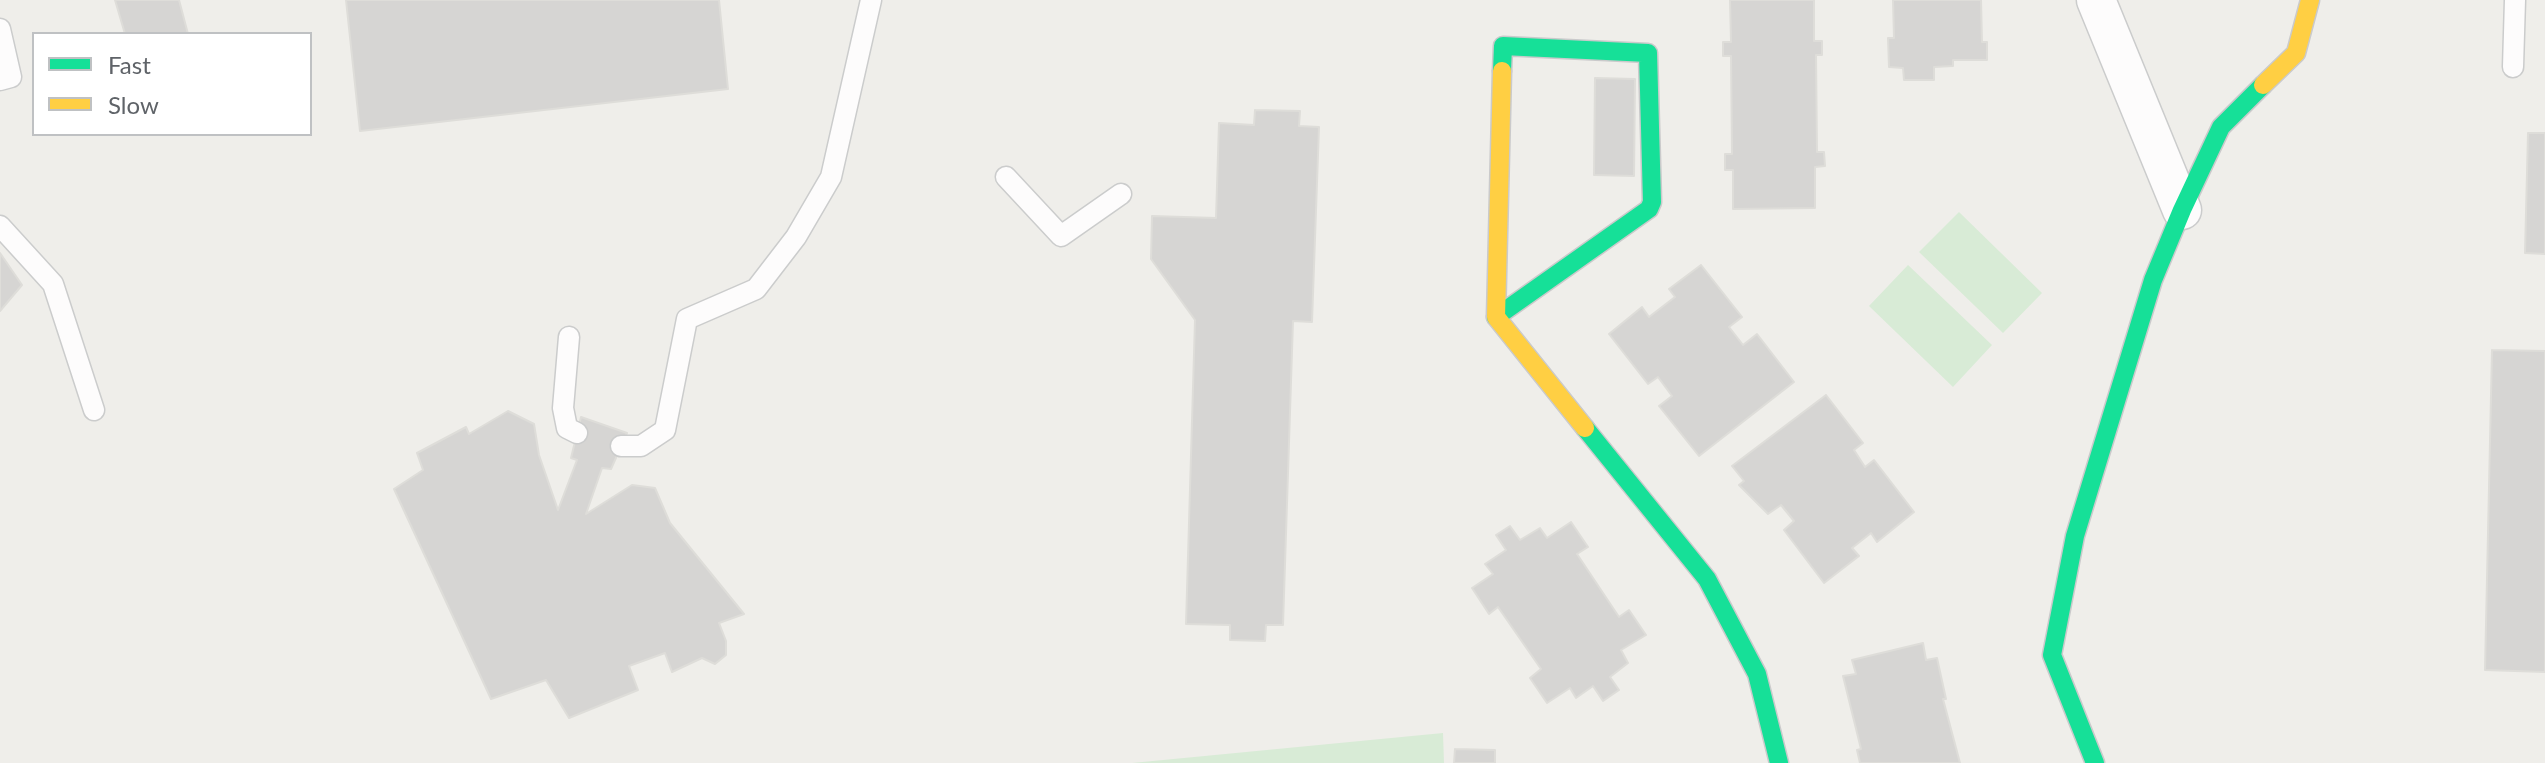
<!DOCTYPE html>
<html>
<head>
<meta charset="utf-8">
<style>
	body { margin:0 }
	#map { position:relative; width:2545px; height:763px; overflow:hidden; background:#efeeea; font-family:Lato,sans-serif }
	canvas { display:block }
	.legend { position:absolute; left:32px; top:32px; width:280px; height:104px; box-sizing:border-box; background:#fff; border:2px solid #bfc1c3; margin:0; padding:10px 14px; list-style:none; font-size:24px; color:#5f6368 }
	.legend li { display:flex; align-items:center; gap:16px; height:40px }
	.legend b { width:40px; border:2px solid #bfc1c3 }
</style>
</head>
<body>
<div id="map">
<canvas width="2545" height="763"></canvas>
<ul class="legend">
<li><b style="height:10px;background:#16e098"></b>Fast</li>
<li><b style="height:10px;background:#ffcf43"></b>Slow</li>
</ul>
</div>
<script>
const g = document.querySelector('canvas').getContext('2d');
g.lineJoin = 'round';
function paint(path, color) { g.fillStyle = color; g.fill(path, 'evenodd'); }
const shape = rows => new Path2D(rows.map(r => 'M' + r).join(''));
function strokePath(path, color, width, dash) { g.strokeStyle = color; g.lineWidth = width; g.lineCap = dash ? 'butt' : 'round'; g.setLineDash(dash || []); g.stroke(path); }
paint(shape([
	[1959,212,2042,293,2003,333,1919,252],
	[1908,265,1992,345,1953,387,1869,306],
	[1443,733,1444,763,1132,763]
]), '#d8ebd6');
const building = shape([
	[115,0,179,0,188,34,125,34,115,0],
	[346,0,719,0,728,89,360,131,346,0],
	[1730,0,1814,0,1814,41,1822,41,1822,55,1816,55,1817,152,1824,152,1825,166,1815,167,1815,208,1733,209,1733,170,1725,170,1725,154,1732,154,1731,56,1723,56,1723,42,1731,42,1730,0],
	[1893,0,1981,0,1982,42,1987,42,1987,60,1953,60,1953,66,1934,67,1934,80,1904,80,1903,68,1889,67,1888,38,1894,38,1893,0],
	[1595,78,1635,79,1634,176,1594,175,1595,78],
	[1255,110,1300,111,1299,126,1319,127,1312,322,1293,321,1283,625,1266,625,1265,641,1230,640,1230,625,1186,624,1195,320,1151,259,1152,216,1216,218,1219,123,1254,125,1255,110],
	[2528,133,2545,133,2545,254,2525,253,2528,133],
	[0,253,22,285,0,311,0,253],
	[1701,265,1742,317,1729,327,1743,345,1757,334,1794,382,1699,456,1659,406,1672,396,1658,377,1648,384,1609,334,1642,307,1649,317,1675,297,1669,289,1701,265],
	[2492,350,2545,351,2545,672,2485,670,2492,350],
	[1826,395,1863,443,1854,450,1865,467,1874,460,1914,512,1877,542,1871,533,1852,548,1859,556,1824,583,1784,530,1794,521,1781,505,1768,514,1739,485,1744,481,1732,466,1826,395],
	[508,411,534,424,539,455,558,510,577,460,571,458,581,417,627,433,611,469,602,468,586,514,632,485,655,488,670,523,744,614,719,623,726,641,726,655,715,664,702,658,672,672,665,653,629,666,638,690,569,718,546,680,491,699,394,489,423,470,417,453,466,427,469,434,508,411],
	[1571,522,1588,547,1577,554,1619,617,1629,610,1646,635,1621,650,1628,663,1610,677,1619,690,1603,701,1593,686,1576,698,1570,688,1547,703,1530,678,1541,669,1498,607,1489,614,1472,588,1493,574,1485,564,1506,550,1496,535,1510,526,1520,540,1540,528,1547,538,1571,522],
	[1923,643,1926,660,1937,658,1946,699,1943,699,1960,763,1860,763,1857,750,1861,749,1843,676,1856,674,1852,660,1923,643],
	[1455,749,1495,750,1495,763,1454,763,1455,749]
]);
paint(building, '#d6d5d3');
strokePath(building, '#deddd9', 2);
const lane = shape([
	[0,29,11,77,0,80],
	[2513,67,2515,0],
	[1006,177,1061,236,1121,194],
	[0,226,53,284,94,410],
	[569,337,563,408,567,428,577,433],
	[621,446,641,446,665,430,687,319,756,289,796,237,831,177,871,0]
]);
const street = shape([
	[2096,0,2182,210]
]);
const fast = shape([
	[1496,317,1649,209,1652,202,1648,53,1503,46,1502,71],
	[1585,428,1707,579,1757,674,1779,763],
	[2095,763,2052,655,2075,536,2153,280,2182,210,2221,127,2263,85]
]);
const slow = shape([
	[1502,71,1496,317,1585,428],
	[2263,85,2296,53,2310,0]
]);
strokePath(lane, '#cbcccc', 23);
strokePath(street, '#cbcccc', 41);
strokePath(fast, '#cacacb', 21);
strokePath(slow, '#cacacb', 21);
strokePath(lane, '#fdfcfc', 20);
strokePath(street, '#fdfcfc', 38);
strokePath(fast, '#16e098', 18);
strokePath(slow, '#ffcf43', 18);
</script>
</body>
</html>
